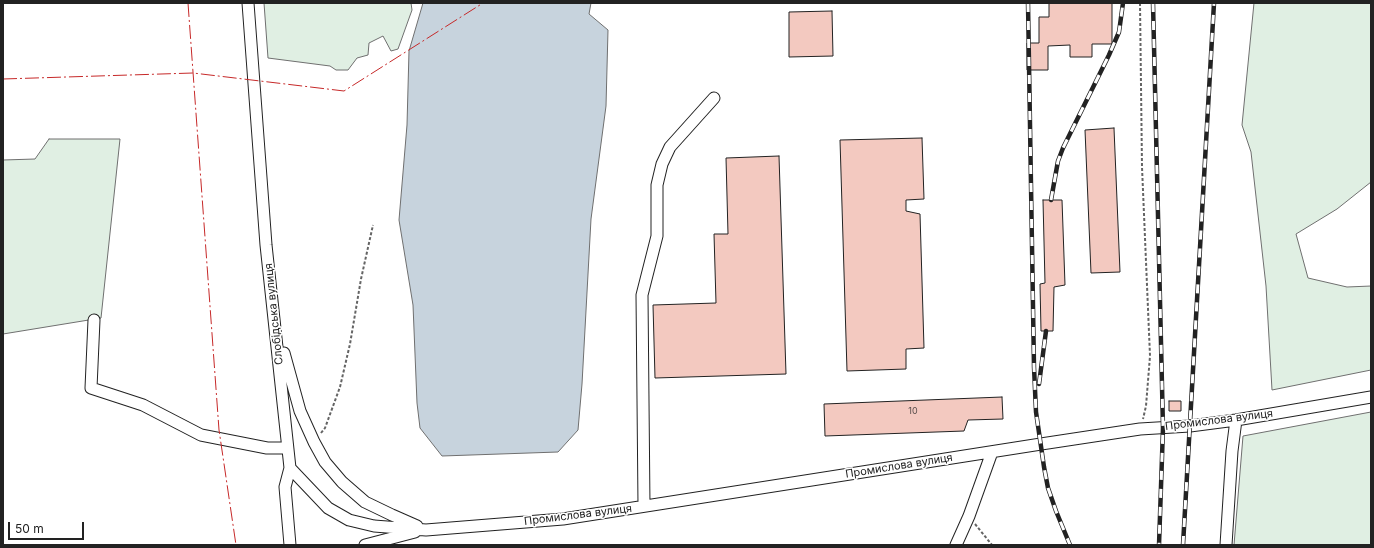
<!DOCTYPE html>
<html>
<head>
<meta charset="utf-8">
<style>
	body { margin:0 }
	#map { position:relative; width:1374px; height:548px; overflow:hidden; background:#fff; font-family:Inter,sans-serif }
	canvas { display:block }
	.frame { position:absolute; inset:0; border:4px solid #222; pointer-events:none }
	.scale { position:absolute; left:8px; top:522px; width:76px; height:18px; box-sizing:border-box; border:2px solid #222; border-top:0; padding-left:5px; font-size:12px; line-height:14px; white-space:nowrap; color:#222; -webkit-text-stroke:3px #fff; paint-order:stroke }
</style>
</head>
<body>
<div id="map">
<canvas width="1374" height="548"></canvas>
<div class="frame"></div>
<div class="scale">50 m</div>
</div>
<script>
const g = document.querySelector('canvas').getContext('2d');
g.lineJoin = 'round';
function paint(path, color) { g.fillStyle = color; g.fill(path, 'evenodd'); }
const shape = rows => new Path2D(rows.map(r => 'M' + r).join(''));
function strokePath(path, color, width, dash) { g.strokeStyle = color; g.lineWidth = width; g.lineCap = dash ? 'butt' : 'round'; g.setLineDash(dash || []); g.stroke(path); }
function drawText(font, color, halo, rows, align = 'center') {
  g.font = font + ' Inter,sans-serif'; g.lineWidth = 3; g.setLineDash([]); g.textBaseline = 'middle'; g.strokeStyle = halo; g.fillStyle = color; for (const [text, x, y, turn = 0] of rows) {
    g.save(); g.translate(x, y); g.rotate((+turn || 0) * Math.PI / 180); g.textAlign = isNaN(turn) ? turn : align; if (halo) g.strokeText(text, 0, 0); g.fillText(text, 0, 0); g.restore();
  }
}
const green = shape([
	[264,3,411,3,412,10,398,49,391,51,383,36,369,43,368,55,357,58,348,70,336,70,330,66,268,58,264,3],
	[1254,3,1371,3,1371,182,1337,209,1296,234,1308,278,1347,287,1371,286,1371,370,1272,390,1266,286,1251,152,1242,125,1254,3],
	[49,139,120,139,101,318,3,334,3,160,35,159,49,139],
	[1371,412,1371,545,1234,545,1243,436,1371,412]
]);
paint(green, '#e0efe3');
strokePath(green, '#6f6f6f', 1);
const water = shape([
	[423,3,591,3,589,14,608,30,606,106,591,219,582,384,578,430,558,452,442,456,420,428,417,403,413,305,399,220,407,125,409,51,423,3]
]);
paint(water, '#c7d3dd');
strokePath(water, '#6f6f6f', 1);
const building = shape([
	[1049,3,1112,3,1112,44,1092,44,1092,57,1070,57,1070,45,1048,46,1048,70,1027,70,1027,43,1039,43,1039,17,1049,17,1049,3],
	[832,11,833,56,789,57,789,12,832,11],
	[1114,128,1120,272,1091,273,1085,130,1114,128],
	[922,138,924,199,906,200,906,211,920,214,924,348,906,349,906,369,847,371,840,140,922,138],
	[779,156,786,374,655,378,653,305,716,303,714,234,728,234,726,158,779,156],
	[1043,200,1062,200,1065,285,1054,287,1053,331,1041,331,1040,284,1045,283,1043,200],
	[1002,397,1003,419,968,420,964,431,825,436,824,404,1002,397],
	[1169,401,1181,401,1181,411,1169,411,1169,401]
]);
paint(building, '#f3c9c0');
strokePath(building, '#222', 1);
const minor = shape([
	[248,3,266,245,290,468,328,508,349,520,374,526,426,530,563,519,1041,444,1140,429,1190,426,1236,420,1371,397],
	[94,320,91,388,143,405,201,435,267,448,287,448],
	[284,353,300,411,314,442,325,462,342,482,365,502,392,515,417,526],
	[644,506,642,295,657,236,657,185,662,164,670,147,714,98],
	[290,545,285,487,290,468],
	[365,545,415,532],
	[956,545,969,516,992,452],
	[1226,545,1232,451,1236,420]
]);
strokePath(minor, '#222', 13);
strokePath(shape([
	[1140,3,1142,167,1150,356,1146,406,1143,419],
	[321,433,325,428,340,387,350,344,361,279,373,225],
	[975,524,992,545]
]), '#646464', 2, [3, 2]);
strokePath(minor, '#fff', 11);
const rail = shape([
	[1028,3,1034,367,1036,412,1044,467,1048,488,1056,511,1070,545],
	[1153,3,1163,428,1159,545],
	[1051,200,1058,161,1063,148,1109,55,1119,32,1123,3],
	[1039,384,1046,331],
	[1183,545,1214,3]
]);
strokePath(rail, '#222', 4.5);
strokePath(rail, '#fff', 3, [9]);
strokePath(shape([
	[188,3,219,430,236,545],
	[3,79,193,73,344,91,483,3]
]), '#c62828', 1, [14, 3, 2, 3]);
drawText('9px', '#564c4a', null, [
	["10",913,411]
]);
drawText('11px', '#222', '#fff', [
	["Слобідська вулиця",274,314,-96],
	["Промислова вулиця",1219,420,-7],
	["Промислова вулиця",899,466,-9],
	["Промислова вулиця",578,515,-7]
]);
</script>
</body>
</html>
